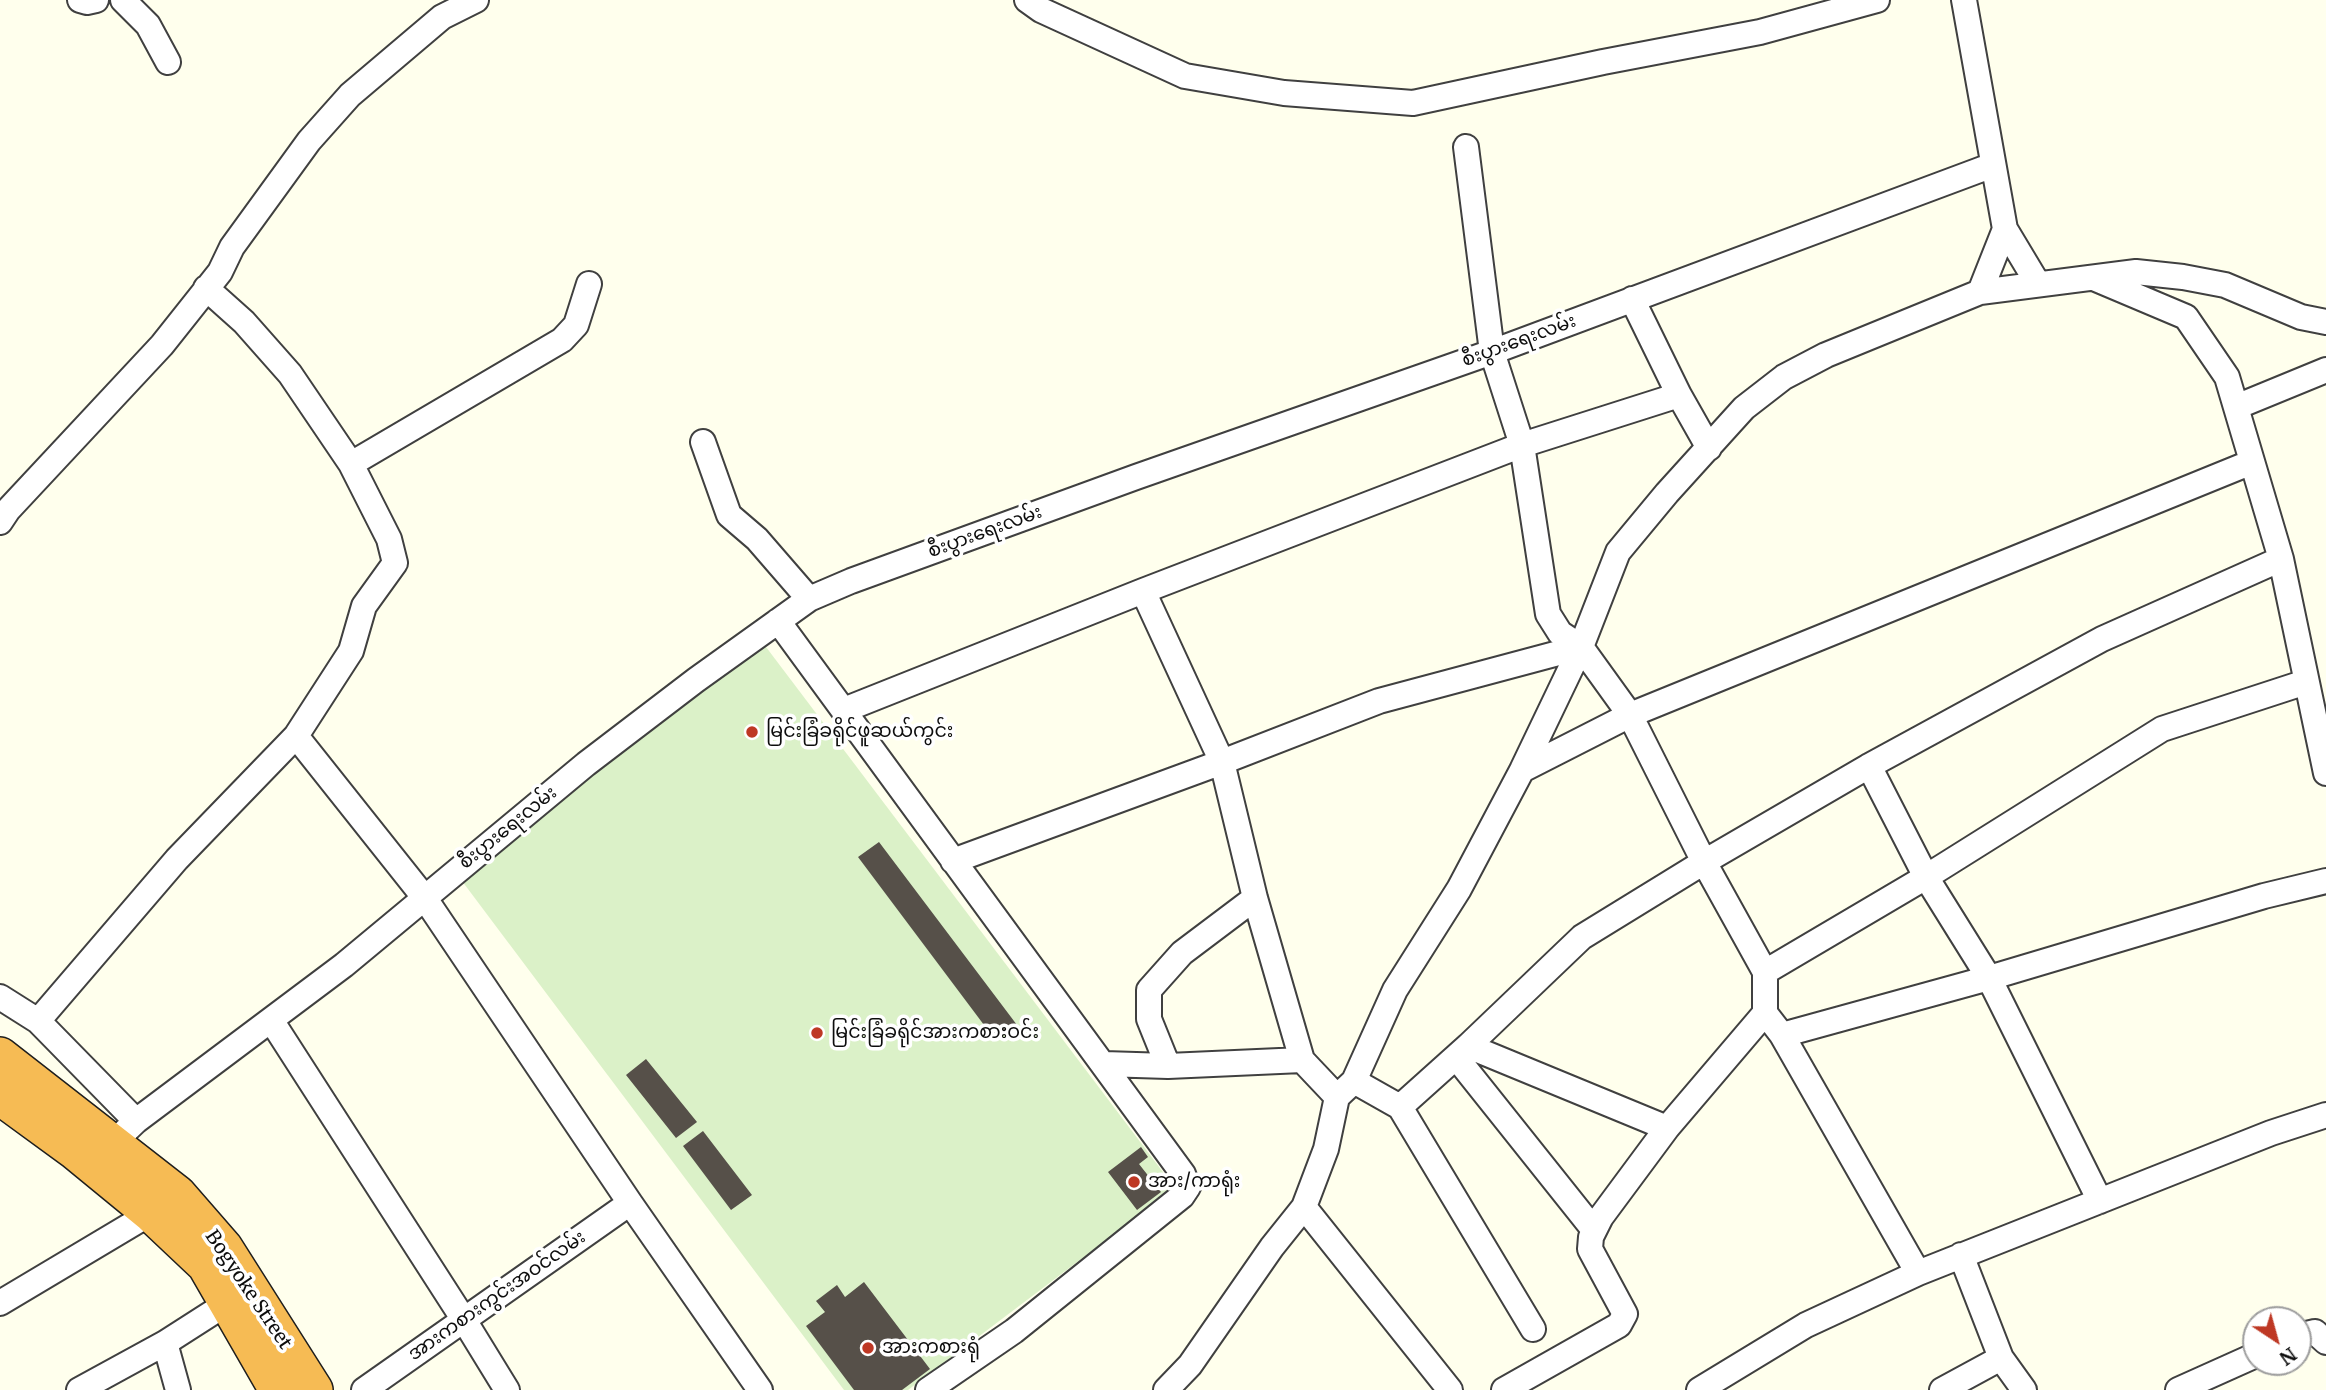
<!DOCTYPE html>
<html>
<head>
<meta charset="utf-8">
<style>
	body { margin:0 }
	#map { position:relative; width:2326px; height:1390px; overflow:hidden; background:#ffffed; font-family:Merriweather,serif }
	canvas { display:block }
	.north { position:absolute; left:2242px; top:1306px; width:70px; height:70px; box-sizing:border-box; background:#fff; border:2px solid #9e9e9e; border-radius:50%; rotate:144deg; font-size:19px; font-weight:700; line-height:28px; text-align:center; color:#0d0d0d }
	.north::after { content:''; display:block; margin:auto; width:24px; height:32px; background:#be3824; clip-path:polygon(50% 0,100% 100%,50% 72%,0 100%) }
</style>
</head>
<body>
<div id="map">
<canvas width="2326" height="1390"></canvas>
<div class="north">N</div>
</div>
<script>
const g = document.querySelector('canvas').getContext('2d');
g.lineJoin = 'round';
function paint(path, color) { g.fillStyle = color; g.fill(path, 'evenodd'); }
const shape = rows => new Path2D(rows.map(r => 'M' + r).join(''));
function strokePath(path, color, width, dash) { g.strokeStyle = color; g.lineWidth = width; g.lineCap = dash ? 'butt' : 'round'; g.setLineDash(dash || []); g.stroke(path); }
function drawText(font, color, halo, rows, align = 'center') {
  g.font = font + ' Merriweather,"Noto Sans Myanmar",serif'; g.lineWidth = 7; g.setLineDash([]); g.textBaseline = 'middle'; g.strokeStyle = halo; g.fillStyle = color; for (const [text, x, y, turn = 0] of rows) {
    g.save(); g.translate(x, y); g.rotate((+turn || 0) * Math.PI / 180); g.textAlign = isNaN(turn) ? turn : align; if (halo) g.strokeText(text, 0, 0); g.fillText(text, 0, 0); g.restore();
  }
}
paint(shape([
	[763,643,1175,1188,908,1390,844,1390,459,877]
]), '#dbf1c8');
paint(shape([
	[879,842,1017,1025,996,1041,858,857],
	[646,1059,697,1122,676,1138,626,1075],
	[703,1131,752,1195,731,1210,683,1146],
	[1141,1147,1148,1157,1139,1164,1161,1192,1137,1210,1108,1172],
	[864,1282,930,1369,902,1390,854,1390,806,1326,825,1312,816,1301,837,1285,845,1297]
]), '#565049');
const minor = shape([
	[80,0,87,2,96,0],
	[123,0,148,25,168,62],
	[1027,0,1041,10,1185,76,1284,93,1413,103,1603,62,1760,32,1877,0],
	[1964,0,2005,229,1980,292],
	[1466,147,1492,352,1522,445,1548,614,1560,633,1581,647,1630,715,1704,862,1765,972,1765,1013,1782,1035,1918,1273],
	[2005,229,2038,284],
	[2096,279,2186,317,2227,377,2281,559,2326,773],
	[1632,299,1679,395,1709,448],
	[2236,407,2326,370],
	[703,442,729,515,757,539,809,599],
	[351,464,562,340,576,325,589,284],
	[0,522,8,510,162,345,220,272,232,247,309,141,350,95,442,17,476,0],
	[1143,591,1222,762,1255,898,1302,1060,1337,1097],
	[778,621,1183,1174,1188,1187,1182,1196,1014,1331,928,1390],
	[844,710,1143,591,1522,445,1679,395],
	[296,736,424,897,630,1203,760,1390],
	[1869,766,1926,877,1989,978,2100,1201],
	[1522,770,1630,715,2252,462],
	[953,861,1222,762,1379,701,1581,647],
	[1765,972,1926,877,2162,729,2306,682],
	[0,997,38,1021],
	[271,1020,464,1320,507,1390],
	[1782,1035,1989,978,2264,896,2326,881],
	[1468,1046,1667,1128],
	[1456,1057,1594,1230],
	[1104,1064,1168,1066,1302,1060],
	[1168,1066,1149,1019,1149,990,1182,953,1255,898],
	[1354,1081,1400,1107,1533,1329],
	[1400,1107,1468,1046,1582,937,1704,862,1869,766,2102,639,2281,559],
	[136,1121,38,1021,177,859,296,736,351,651,364,606,395,563,389,539,351,464,290,374,244,322,206,288],
	[113,1143,136,1121,344,965,586,764,696,680,809,599,851,581,1136,477,1492,352,1993,165],
	[1304,1207,1450,1390],
	[1961,1255,2001,1358,2024,1390],
	[0,1303,161,1207],
	[2298,1336,2315,1332,2326,1342],
	[165,1343,178,1390],
	[79,1390,165,1343,229,1302],
	[364,1390,630,1203],
	[1166,1390,1190,1365,1272,1247,1304,1207,1326,1149,1337,1097,1354,1081,1395,990,1459,889,1522,770,1581,647,1618,552,1667,493,1744,408,1784,377,1826,355,1980,292,2136,272,2183,277,2225,285,2301,317,2326,322],
	[1504,1390,1619,1325,1625,1314,1590,1249,1591,1237,1601,1217,1667,1128,1765,1013],
	[1699,1390,1806,1325,1918,1273,2271,1133,2326,1115],
	[1942,1390,2001,1358],
	[2178,1390,2256,1355]
]);
const highway = shape([
	[0,1056,177,1194,224,1248,314,1390],
	[0,1096,74,1150,152,1214,206,1265,278,1390]
]);
strokePath(minor, '#404040', 28);
strokePath(highway, '#1e1e1e', 40);
strokePath(minor, '#fff', 24);
strokePath(highway, '#f6bb54', 37);
for (const [x, y, r, color] of [
	[752,732,7,"#be3824"],
	[817,1033,7,"#be3824"],
	[1134,1182,7,"#be3824"],
	[868,1348,7,"#be3824"]
]) { const dot = new Path2D(); dot.arc(x, y, r, 0, 2 * Math.PI); g.fillStyle = color; g.fill(dot); strokePath(dot, '#fff', 2.5); }
drawText('19px', '#0d0d0d', '#fff', [
	["စီးပွားရေးလမ်း",1519,341,-20],
	["စီးပွားရေးလမ်း",985,532,-20],
	["စီးပွားရေးလမ်း",508,828,-39],
	["Bogyoke Street",248,1290,56],
	["အားကစားကွင်းအဝင်လမ်း",497,1296,-35]
]);
drawText('19px', '#0d0d0d', '#fff', [
	["မြင်းခြံခရိုင်ဖူဆယ်ကွင်း",766,732],
	["မြင်းခြံခရိုင်အားကစားဝင်း",831,1033],
	["အား/ကာရုံး",1148,1182],
	["အားကစားရုံ",882,1348]
], 'left');
</script>
</body>
</html>
